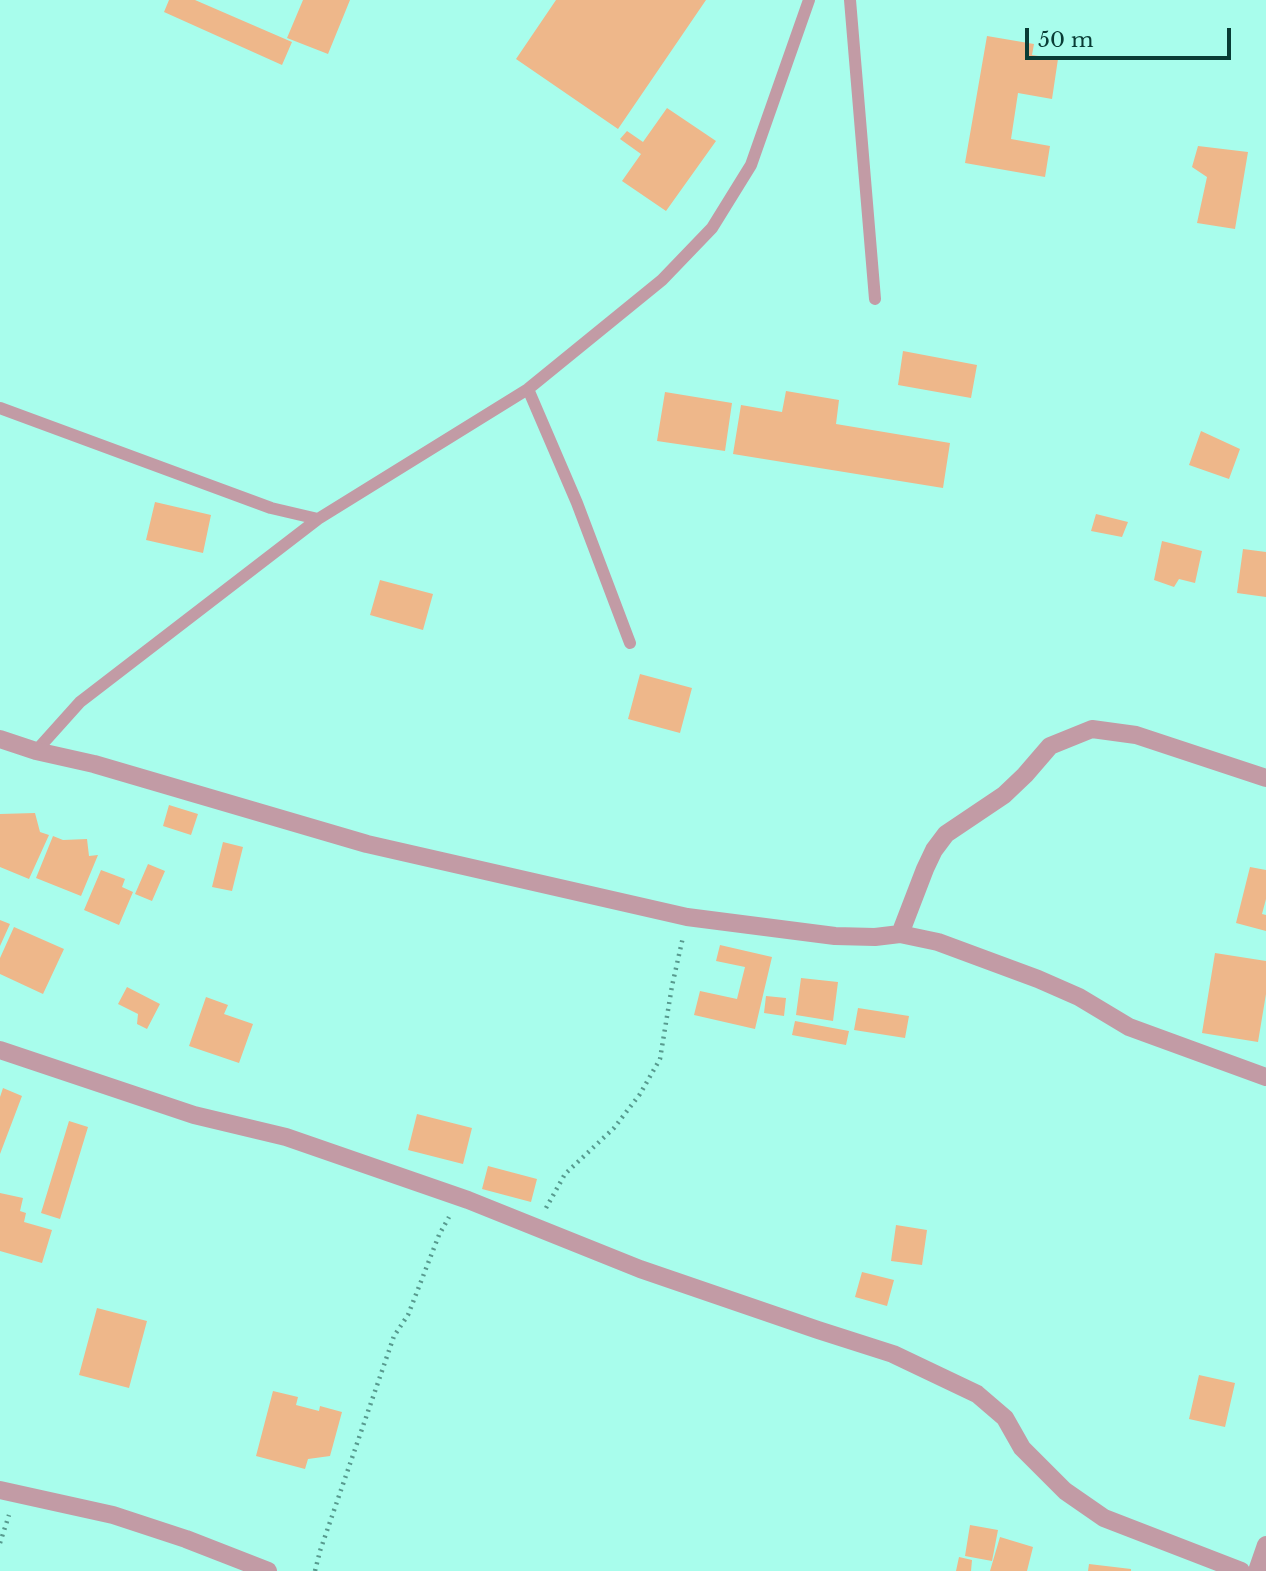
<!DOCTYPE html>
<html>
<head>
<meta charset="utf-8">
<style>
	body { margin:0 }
	#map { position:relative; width:1266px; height:1571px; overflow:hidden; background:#a8fdec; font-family:"Libre Baskerville",serif }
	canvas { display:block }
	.scale { position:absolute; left:1025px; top:28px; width:206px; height:32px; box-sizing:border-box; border:4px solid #093c35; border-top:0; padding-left:9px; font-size:21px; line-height:24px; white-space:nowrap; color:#093c35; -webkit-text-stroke:5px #a8fdec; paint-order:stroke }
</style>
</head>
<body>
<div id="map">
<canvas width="1266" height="1571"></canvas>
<div class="scale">50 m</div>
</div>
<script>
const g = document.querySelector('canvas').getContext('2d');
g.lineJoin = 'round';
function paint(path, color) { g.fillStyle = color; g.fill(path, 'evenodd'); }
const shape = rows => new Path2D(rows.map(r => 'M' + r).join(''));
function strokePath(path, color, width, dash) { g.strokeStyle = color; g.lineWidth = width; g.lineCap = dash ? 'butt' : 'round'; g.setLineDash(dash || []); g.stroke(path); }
paint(shape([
	[169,0,195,0,292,42,282,65,164,12],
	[303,0,350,0,328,54,287,38],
	[556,0,706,0,618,129,516,59],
	[987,36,1034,44,1032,55,1058,59,1052,99,1018,93,1011,139,1050,146,1045,177,965,163],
	[667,108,716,141,666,211,622,181,641,154,620,139,627,131,643,142],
	[1198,146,1248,152,1235,229,1197,223,1207,177,1192,167],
	[903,351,977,365,971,398,898,385],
	[786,391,839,400,836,424,950,443,943,488,733,454,741,405,782,412],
	[665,392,732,403,725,451,657,441],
	[1201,431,1240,449,1229,479,1189,465],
	[155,502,211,515,203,553,146,540],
	[1096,514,1128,522,1122,537,1091,531],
	[1162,541,1202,551,1195,583,1179,579,1174,587,1154,580],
	[1243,549,1266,552,1266,597,1237,593],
	[380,580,433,594,423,630,370,615],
	[640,674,692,688,680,733,628,719],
	[169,805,198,814,191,835,163,826],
	[35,813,40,832,49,835,29,879,0,867,0,814],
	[53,836,63,840,87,839,89,856,98,855,81,896,36,878],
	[223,842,243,847,232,891,212,887],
	[148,864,165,871,152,901,135,894],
	[1250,867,1266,870,1266,899,1262,914,1266,915,1266,931,1236,923],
	[101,870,125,879,122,887,133,892,119,925,84,910],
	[0,920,10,924,0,946],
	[14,927,64,949,43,994,0,974,0,958],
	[720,945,772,957,755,1029,694,1015,700,991,737,999,745,967,716,961],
	[1215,953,1266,961,1266,994,1258,1042,1202,1033],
	[801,978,838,982,833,1021,796,1015],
	[127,987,160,1004,147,1029,137,1024,138,1014,118,1004],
	[766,996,786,998,784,1016,764,1013],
	[206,997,228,1005,224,1014,253,1024,239,1063,189,1046],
	[858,1008,909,1016,905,1038,854,1030],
	[795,1021,849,1031,846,1045,792,1035],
	[3,1088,22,1096,0,1154,0,1097],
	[417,1114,472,1128,463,1164,408,1150],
	[69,1121,88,1127,60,1219,41,1213],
	[488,1166,537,1179,531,1202,482,1189],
	[0,1193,23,1198,20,1211,26,1213,24,1222,52,1230,42,1263,0,1251],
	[896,1225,927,1230,922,1265,891,1261],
	[862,1272,894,1280,887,1306,855,1297],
	[97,1308,147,1321,129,1388,79,1375],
	[1199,1375,1235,1383,1225,1427,1189,1419],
	[273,1391,298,1397,296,1405,319,1411,320,1406,342,1412,330,1456,308,1459,305,1469,256,1456],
	[970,1525,998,1530,992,1561,965,1556],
	[1000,1537,1033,1547,1027,1571,990,1571],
	[959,1557,972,1560,971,1571,956,1571],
	[1089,1564,1131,1569,1131,1571,1088,1571]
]), '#eeb78a');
strokePath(shape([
	[546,1208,565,1174,614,1128,640,1094,660,1059,672,986,683,937],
	[0,1543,9,1515],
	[315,1571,320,1551,394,1336,408,1315,439,1235,449,1217]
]), '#579a8e', 4.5, [2, 5]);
strokePath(shape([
	[850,0,875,299],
	[528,389,577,503,630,643],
	[0,408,271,508,318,519],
	[36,751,80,702,318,519,528,389,662,280,712,228,751,165,809,0]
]), '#c29ba5', 12);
strokePath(shape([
	[0,739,36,751,94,764,367,844,687,917,835,936,875,937,900,934,938,942,1038,979,1079,997,1129,1027,1266,1077],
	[900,934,925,869,934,850,946,834,1004,795,1025,775,1050,746,1092,729,1136,735,1266,778],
	[0,1050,194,1115,286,1137,468,1200,640,1269,818,1330,893,1354,977,1394,1005,1418,1022,1448,1065,1491,1104,1518,1241,1571],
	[0,1490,113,1515,186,1539,268,1571],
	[1257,1571,1266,1545]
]), '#c29ba5', 18);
</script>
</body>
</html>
